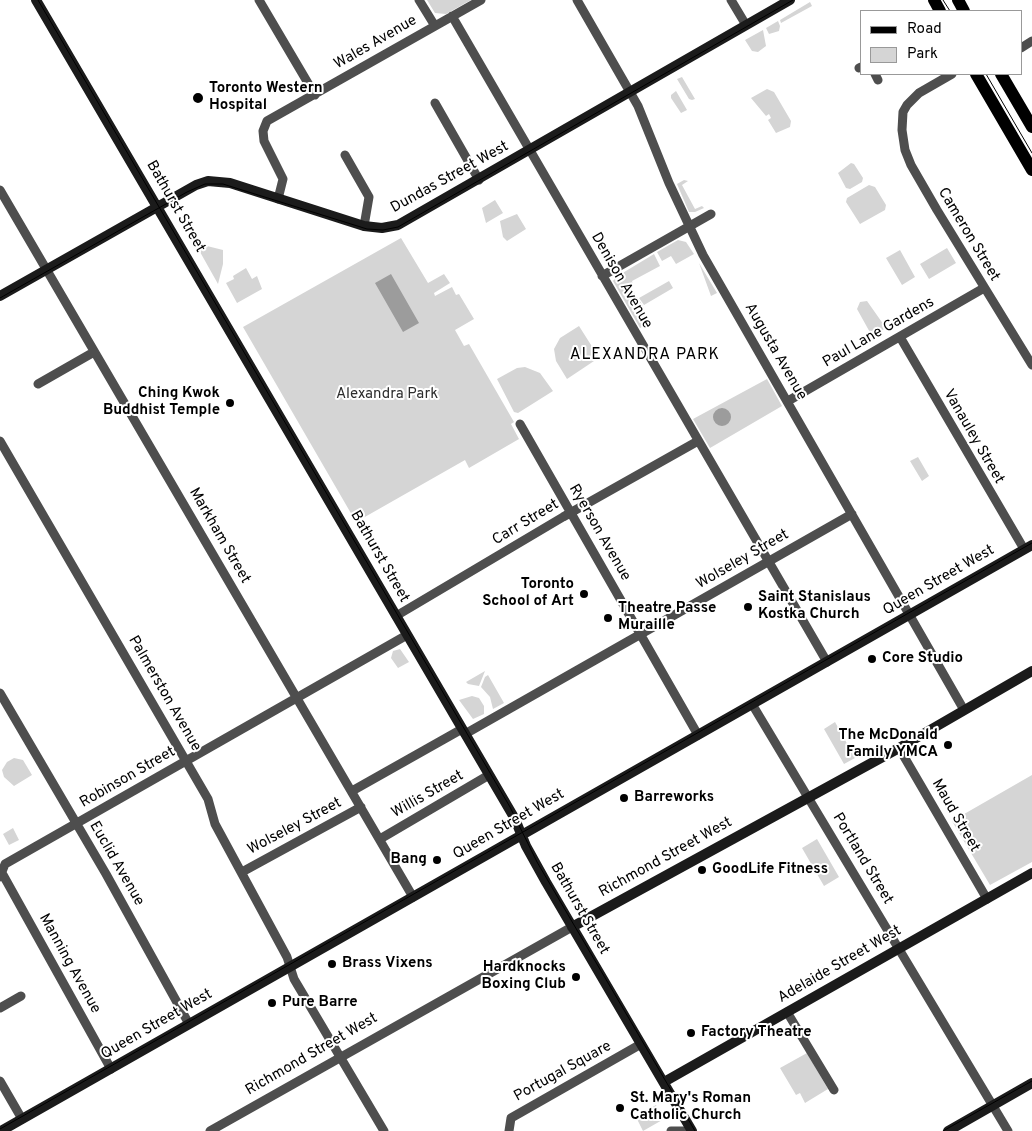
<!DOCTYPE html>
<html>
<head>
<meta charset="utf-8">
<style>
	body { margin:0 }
	#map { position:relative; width:1032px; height:1131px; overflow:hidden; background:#fff; font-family:Overpass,sans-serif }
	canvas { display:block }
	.legend { position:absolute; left:860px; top:10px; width:162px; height:65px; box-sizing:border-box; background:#fff; border:1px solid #999; margin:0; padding:6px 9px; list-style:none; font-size:15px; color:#000 }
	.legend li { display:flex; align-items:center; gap:10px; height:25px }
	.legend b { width:25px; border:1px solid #999 }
</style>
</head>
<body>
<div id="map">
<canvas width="1032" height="1131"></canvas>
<ul class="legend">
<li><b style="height:6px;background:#000"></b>Road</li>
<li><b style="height:14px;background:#d5d5d5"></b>Park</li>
</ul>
</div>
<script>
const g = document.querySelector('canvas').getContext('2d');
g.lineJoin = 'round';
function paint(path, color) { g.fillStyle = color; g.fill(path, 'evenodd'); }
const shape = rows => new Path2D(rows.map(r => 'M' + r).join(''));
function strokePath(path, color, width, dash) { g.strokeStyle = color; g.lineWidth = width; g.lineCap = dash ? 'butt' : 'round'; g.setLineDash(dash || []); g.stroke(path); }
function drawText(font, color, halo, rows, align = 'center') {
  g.font = font + ' Overpass,sans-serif'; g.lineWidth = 4; g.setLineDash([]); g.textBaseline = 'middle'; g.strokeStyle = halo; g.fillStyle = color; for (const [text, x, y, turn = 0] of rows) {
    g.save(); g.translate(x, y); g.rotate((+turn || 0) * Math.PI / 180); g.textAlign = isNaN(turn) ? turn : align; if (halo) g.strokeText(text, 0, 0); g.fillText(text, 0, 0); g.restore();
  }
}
paint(shape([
	[427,0,471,0,446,14,435,13],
	[810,2,812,6,781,23,780,20],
	[778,21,780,26,779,31,769,34,766,28],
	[763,30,766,46,758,52,752,51,745,40],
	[682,77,695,99,692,100,689,99,677,79],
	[767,89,774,92,791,121,790,127,776,133,768,120,771,118,769,114,766,116,751,98],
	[676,91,687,110,681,113,671,98,671,95],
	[851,163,854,164,863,178,862,182,850,189,846,188,838,173],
	[684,180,688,181,682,185,695,209,702,206,704,208,695,212,689,212,677,184],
	[869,185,875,187,886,205,885,210,860,224,846,202,847,198],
	[495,200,503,213,486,223,482,208],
	[517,214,526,229,507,241,503,237,500,221],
	[401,238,428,283,444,274,450,283,434,293,435,296,452,287,456,295,459,294,474,319,455,330,464,346,469,344,514,422,511,424,519,439,469,468,465,460,356,522,243,327],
	[678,240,686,242,694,254,676,264,671,256,662,261,657,252],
	[195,243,223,250,223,264,218,284],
	[947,248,956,263,929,279,920,264],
	[900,250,915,277,902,285,886,258],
	[654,254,660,266,632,281,633,284,630,286,643,306,640,308,649,323,640,328,613,281,616,277],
	[699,263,717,293,711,296],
	[246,268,252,279,257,276,262,289,237,303,226,283,234,279,233,276],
	[669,281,673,288,644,305,639,298],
	[867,301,886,328,872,336,857,309,860,302],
	[579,326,598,356,597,359,567,379,556,361,554,349,560,338],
	[525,367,540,373,553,391,518,413,514,412,497,379,517,368],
	[767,379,782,406,710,448,693,419],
	[918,457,929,476,922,481,910,461],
	[400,649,409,662,398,668,391,658,393,651],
	[485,671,479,686,468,684,466,682],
	[488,675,504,703,493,709,490,697,481,687,485,677],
	[472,696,479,698,484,706,484,714,473,719,459,700],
	[835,722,855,758,844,764,824,729],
	[14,758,23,760,32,775,14,786,4,777,2,770,7,762],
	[1032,775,1032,862,990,885,952,821],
	[13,828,19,840,9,845,3,834],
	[817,839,839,877,824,886,802,848],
	[807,1053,828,1089,805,1103,800,1093,796,1095,780,1068],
	[656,1105,664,1119,643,1131,636,1117]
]), '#d5d5d5');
paint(shape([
	[391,274,419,323,403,332,375,283],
	'713 417a9 9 0 1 1 18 0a9 9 0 1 1-18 0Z'
]), '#9c9c9c');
strokePath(shape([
	[259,0,315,95],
	[419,0,435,26],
	[577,0,638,106,669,183,703,255,964,710],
	[731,0,746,25],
	[452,16,827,662],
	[1021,48,1032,41],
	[859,68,861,67],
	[875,74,878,80],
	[952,74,919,93,907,105,903,112,902,130,905,150,911,165,937,210,1032,365],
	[435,103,479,180],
	[345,155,369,197,364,226],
	[0,190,413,897],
	[278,199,283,179,264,141,263,131,267,121,481,0],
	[602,276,711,214],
	[900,337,1024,549],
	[38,384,94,352],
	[788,401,984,288],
	[520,424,698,735],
	[0,441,208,799,215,824,287,957,294,979,384,1131],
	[396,616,563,517,698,441],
	[0,693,106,874,189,1024],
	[752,704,1008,1131],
	[465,734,852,514],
	[899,748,987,899],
	[352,791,462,729],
	[380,839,489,775],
	[242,872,361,807],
	[2,873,111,1069],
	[0,877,5,864,407,635],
	[0,1008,21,996],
	[787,1012,834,1090],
	[0,1081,22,1119],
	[210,1131,572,927],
	[509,1131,511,1118,641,1044],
	[671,1131,692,1131]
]), '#4e4e4e', 9);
strokePath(shape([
	[36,0,515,819,526,846,546,882,692,1131],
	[0,296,196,185,208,181,230,183,364,226,382,228,398,225,790,0],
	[572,927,899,748,1032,671],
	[664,1082,1032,873],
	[1,1131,1032,545],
	[948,1131,1032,1083]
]), '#1b1b1b', 10);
strokePath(shape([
	[934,0,940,11],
	[958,0,964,11],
	[976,74,1032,170],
	[1001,74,1032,127]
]), '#000', 12);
strokePath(shape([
	[38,0,510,807,537,862,695,1131],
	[943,0,950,11],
	[986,74,1032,153],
	[0,298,187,192,205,184,223,184,367,229,383,230,398,227,793,0],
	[0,1129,1032,543],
	[943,1131,1032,1081]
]), '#000', 1);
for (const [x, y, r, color] of [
	[198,98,6,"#000"],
	[230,403,5,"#000"],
	[584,594,5,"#000"],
	[748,607,5,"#000"],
	[608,618,5,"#000"],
	[872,659,5,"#000"],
	[948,745,5,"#000"],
	[624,798,5,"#000"],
	[437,860,5,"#000"],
	[702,870,5,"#000"],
	[332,964,5,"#000"],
	[576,977,5,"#000"],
	[272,1003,5,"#000"],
	[691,1033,5,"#000"],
	[620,1108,5,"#000"]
]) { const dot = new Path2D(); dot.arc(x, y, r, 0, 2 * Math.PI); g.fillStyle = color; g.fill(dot); strokePath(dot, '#fff', 2); }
drawText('15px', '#000', '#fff', [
	["Wales Avenue",376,43,-30],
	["Dundas Street West",450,178,-29],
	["Bathurst Street",175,207,60],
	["Cameron Street",968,235,59],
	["Denison Avenue",621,281,60],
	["Paul Lane Gardens",879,333,-30],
	["Augusta Avenue",775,352,60],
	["Vanauley Street",973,437,60],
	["Carr Street",526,523,-31],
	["Ryerson Avenue",599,533,60],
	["Markham Street",219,536,60],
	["Bathurst Street",379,557,60],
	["Wolseley Street",743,560,-30],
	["Queen Street West",939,581,-30],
	["Palmerston Avenue",164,694,60],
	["Robinson Street",128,778,-30],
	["Willis Street",428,795,-30],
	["Maud Street",955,816,60],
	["Queen Street West",509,825,-30],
	["Wolseley Street",295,827,-28],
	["Richmond Street West",666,858,-29],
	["Portland Street",862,859,59],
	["Euclid Avenue",116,864,60],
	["Bathurst Street",579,909,60],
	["Manning Avenue",69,964,61],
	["Adelaide Street West",840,965,-30],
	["Queen Street West",157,1025,-30],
	["Richmond Street West",312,1055,-30],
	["Portugal Square",563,1072,-29]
]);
drawText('bold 15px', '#000', '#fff', [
	["Toronto Western",209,89],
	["Hospital",209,106],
	["Ching Kwok",220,394,"right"],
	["Buddhist Temple",220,411,"right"],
	["Toronto",574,585,"right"],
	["School of Art",574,602,"right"],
	["Saint Stanislaus",758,598],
	["Kostka Church",758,615],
	["Theatre Passe",618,609],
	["Muraille",618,626],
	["Core Studio",882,659],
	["The McDonald",938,736,"right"],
	["Family YMCA",938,753,"right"],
	["Barreworks",634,798],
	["Bang",427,860,"right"],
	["GoodLife Fitness",712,870],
	["Brass Vixens",342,964],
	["Hardknocks",566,968,"right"],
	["Boxing Club",566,985,"right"],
	["Pure Barre",282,1003],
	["Factory Theatre",701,1033],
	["St. Mary's Roman",630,1099],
	["Catholic Church",630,1116]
], 'left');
drawText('15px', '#2c2c2c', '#fff', [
	["Alexandra Park",387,395]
]);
g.letterSpacing = '1px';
drawText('16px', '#000', '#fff', [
	["ALEXANDRA PARK",645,356]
]);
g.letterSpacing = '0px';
</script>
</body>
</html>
